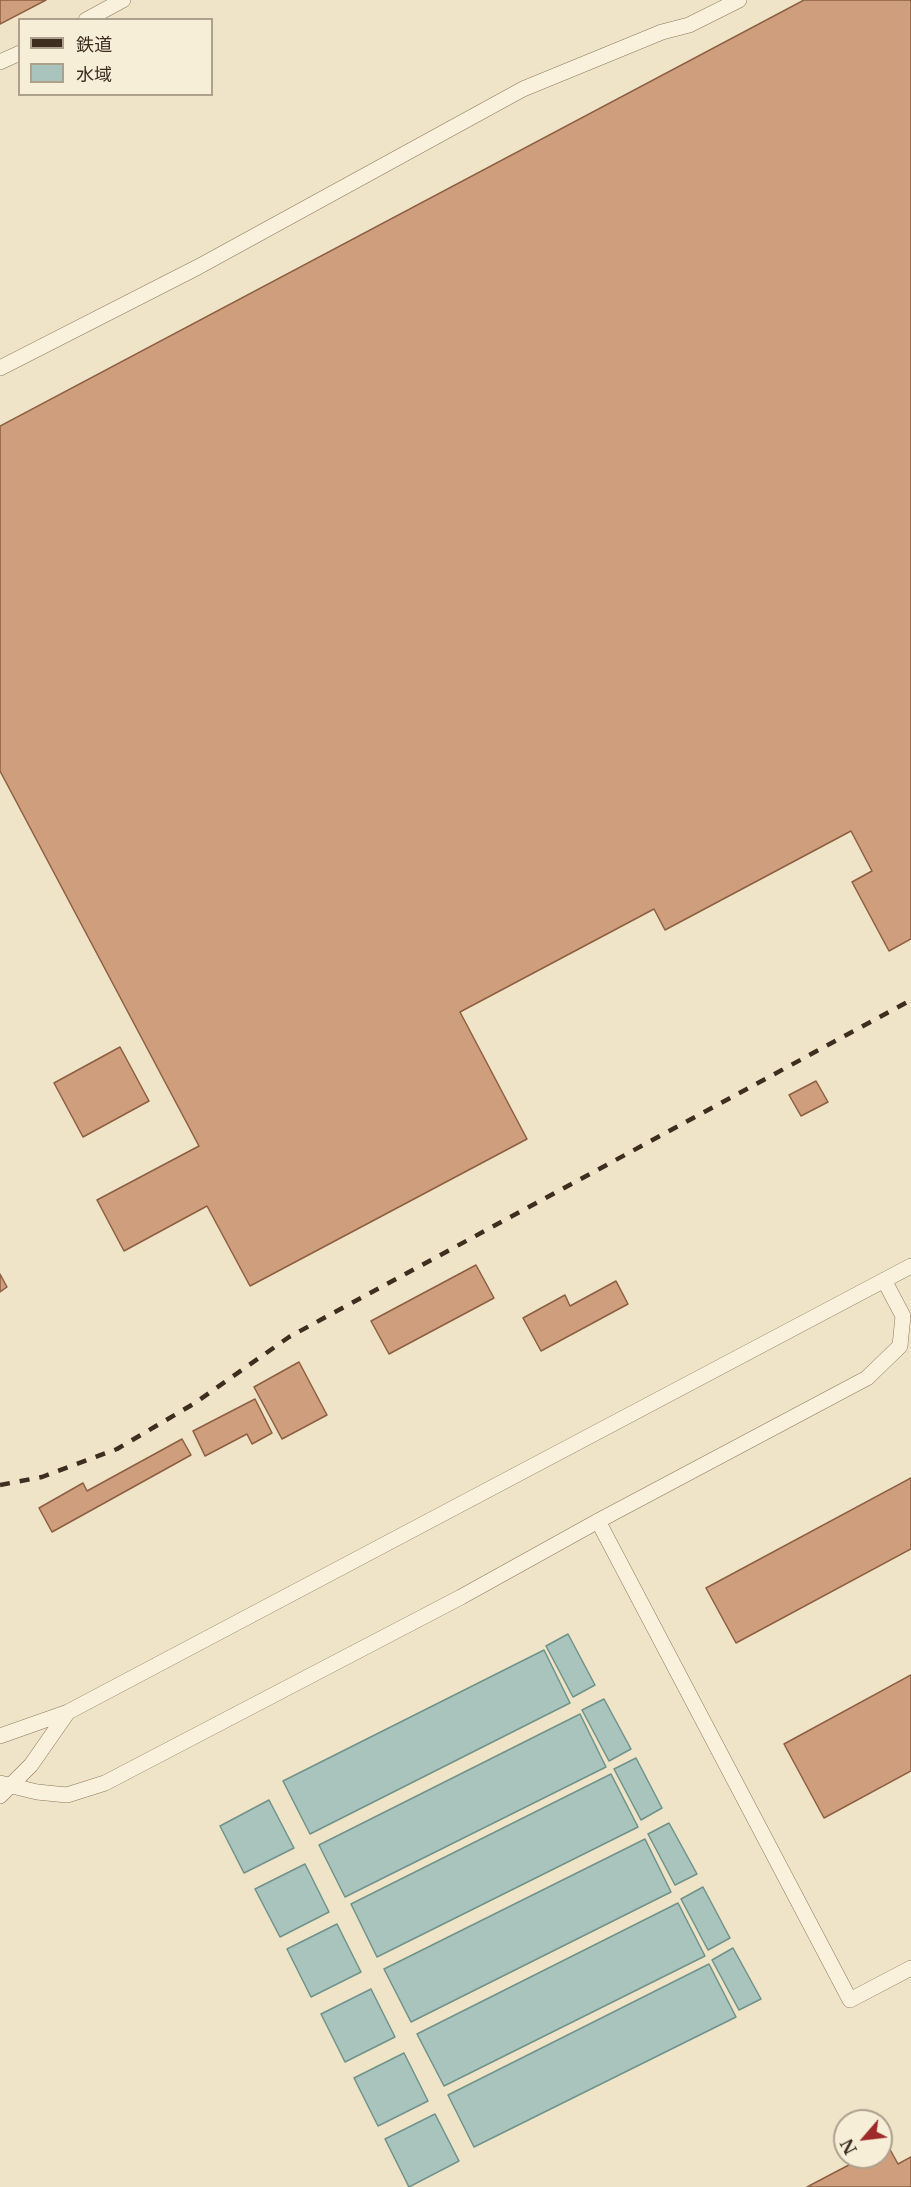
<!DOCTYPE html>
<html>
<head>
<meta charset="utf-8">
<style>
	body { margin:0 }
	#map { position:relative; width:911px; height:2187px; overflow:hidden; background:#f0e4c8; font-family:"Libre Baskerville","Noto Sans JP",serif }
	canvas { display:block }
	.legend { position:absolute; left:18px; top:18px; width:195px; height:78px; box-sizing:border-box; background:#f7eed8; border:2px solid #ada18e; margin:0; padding:8px 10px; list-style:none; font-size:18px; color:#3d2e20 }
	.legend li { display:flex; align-items:center; gap:12px; height:30px }
	.legend b { width:30px; border:2px solid #ada18e }
	.north { position:absolute; left:833px; top:2109px; width:60px; height:60px; box-sizing:border-box; background:#f7eed8; border:2px solid #ada18e; border-radius:50%; rotate:242deg; font-size:16px; font-weight:700; line-height:24px; text-align:center; color:#3d2e20 }
	.north::after { content:''; display:block; margin:auto; width:21px; height:27px; background:#9e2a2b; clip-path:polygon(50% 0,100% 100%,50% 72%,0 100%) }
</style>
</head>
<body>
<div id="map">
<canvas width="911" height="2187"></canvas>
<ul class="legend">
<li><b style="height:8px;background:#3d2e20"></b>鉄道</li>
<li><b style="height:16px;background:#a9c4bc"></b>水域</li>
</ul>
<div class="north">N</div>
</div>
<script>
const g = document.querySelector('canvas').getContext('2d');
g.lineJoin = 'round';
function paint(path, color) { g.fillStyle = color; g.fill(path, 'evenodd'); }
const shape = rows => new Path2D(rows.map(r => 'M' + r).join(''));
function strokePath(path, color, width, dash) { g.strokeStyle = color; g.lineWidth = width; g.lineCap = dash ? 'butt' : 'round'; g.setLineDash(dash || []); g.stroke(path); }
const water = shape([
	[568,1634,595,1685,573,1697,546,1646,568,1634],
	[544,1650,570,1703,310,1834,283,1781,544,1650],
	[604,1699,631,1749,609,1761,582,1710,604,1699],
	[580,1714,606,1767,345,1897,319,1845,580,1714],
	[636,1758,662,1808,641,1820,614,1769,636,1758],
	[611,1774,638,1827,377,1957,351,1904,611,1774],
	[269,1800,294,1848,244,1873,220,1826,269,1800],
	[669,1823,697,1874,675,1885,648,1834,669,1823],
	[645,1839,671,1892,411,2022,384,1969,645,1839],
	[305,1864,329,1912,280,1937,255,1889,305,1864],
	[703,1887,730,1938,708,1950,681,1899,703,1887],
	[678,1903,705,1956,444,2086,417,2034,678,1903],
	[337,1924,361,1972,311,1997,287,1949,337,1924],
	[733,1948,761,1999,739,2010,712,1960,733,1948],
	[709,1964,736,2017,474,2147,448,2095,709,1964],
	[371,1989,395,2037,345,2062,321,2014,371,1989],
	[404,2053,428,2101,378,2126,354,2078,404,2053],
	[435,2114,459,2161,409,2187,385,2139,435,2114]
]);
paint(water, '#a9c4bc');
strokePath(water, '#6f938a', 1.5);
const building = shape([
	[0,0,46,0,0,24,0,0],
	[804,0,911,0,911,939,889,951,852,882,872,871,851,831,665,930,654,909,460,1012,527,1139,250,1286,207,1206,124,1251,97,1200,199,1146,0,771,0,426,804,0],
	[120,1047,149,1101,83,1137,54,1083,120,1047],
	[816,1081,828,1102,801,1116,789,1095,816,1081],
	[476,1265,494,1298,389,1354,371,1321,476,1265],
	[0,1274,7,1287,0,1292,0,1274],
	[616,1281,628,1304,541,1351,523,1318,565,1295,570,1306,616,1281],
	[299,1362,327,1415,282,1439,254,1387,299,1362],
	[255,1399,272,1433,252,1444,247,1434,205,1456,193,1431,255,1399],
	[182,1439,191,1455,52,1532,39,1508,83,1483,87,1491,182,1439],
	[911,1478,911,1549,736,1643,706,1588,911,1478],
	[911,1675,911,1771,824,1818,784,1744,911,1675],
	[887,2144,898,2164,911,2157,911,2187,807,2187,864,2157,881,2157,881,2148,887,2144]
]);
paint(building, '#cf9f7d');
strokePath(building, '#8d5f41', 1.5);
const lane = shape([
	[86,20,123,0],
	[0,62,20,53],
	[0,368,198,267,523,89,662,32,689,25,739,0],
	[598,1521,850,2000,911,1968],
	[0,1736,68,1712,911,1266],
	[0,1783,37,1792,67,1795,105,1783,461,1597,598,1521,867,1378,900,1346,903,1316,884,1280],
	[0,1796,31,1765,68,1712]
]);
strokePath(lane, '#8d765c', 16);
strokePath(lane, '#faf1dc', 15);
strokePath(shape([
	[0,1485,42,1477,117,1449,195,1403,289,1337,911,1000]
]), '#3d2e20', 4.5, [10, 10]);
</script>
</body>
</html>
